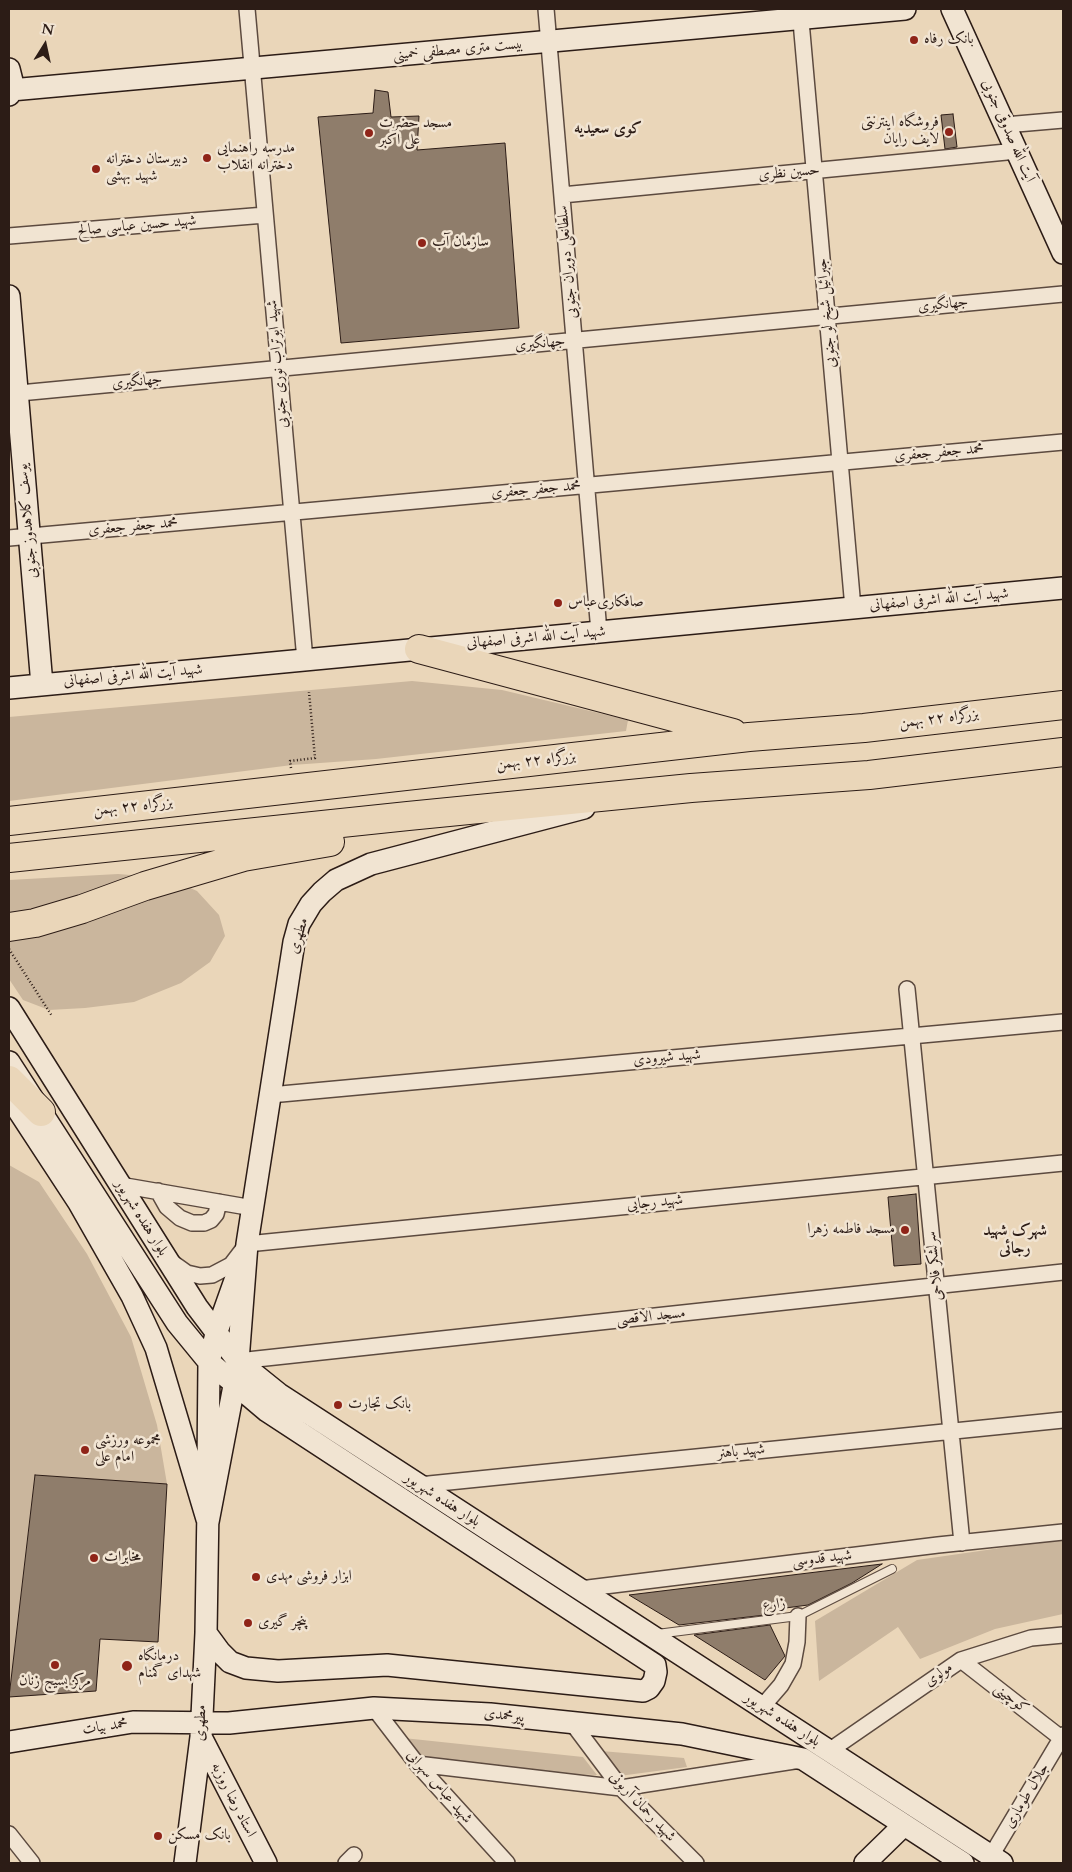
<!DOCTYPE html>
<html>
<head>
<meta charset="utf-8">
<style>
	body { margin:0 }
	#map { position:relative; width:1072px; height:1872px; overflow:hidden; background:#ead6b9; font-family:Cardo,serif }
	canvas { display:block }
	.frame { position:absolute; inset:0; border:10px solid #2c1c16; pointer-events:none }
	.north { position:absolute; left:20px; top:20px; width:50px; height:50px; -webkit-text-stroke:4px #f1e4d2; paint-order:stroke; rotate:10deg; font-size:14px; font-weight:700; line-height:20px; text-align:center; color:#2c1c16 }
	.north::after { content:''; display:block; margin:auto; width:18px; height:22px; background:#2c1c16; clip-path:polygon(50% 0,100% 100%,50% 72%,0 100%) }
</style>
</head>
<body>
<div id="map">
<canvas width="1072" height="1872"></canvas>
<div class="frame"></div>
<div class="north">N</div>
</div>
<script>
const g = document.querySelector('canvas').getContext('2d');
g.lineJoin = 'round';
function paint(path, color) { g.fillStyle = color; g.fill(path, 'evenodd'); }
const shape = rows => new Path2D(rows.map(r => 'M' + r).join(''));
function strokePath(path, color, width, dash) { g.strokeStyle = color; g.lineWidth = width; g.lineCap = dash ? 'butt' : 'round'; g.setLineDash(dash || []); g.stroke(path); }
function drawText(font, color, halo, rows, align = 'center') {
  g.font = font + ' Cardo,Amiri,serif'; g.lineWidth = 5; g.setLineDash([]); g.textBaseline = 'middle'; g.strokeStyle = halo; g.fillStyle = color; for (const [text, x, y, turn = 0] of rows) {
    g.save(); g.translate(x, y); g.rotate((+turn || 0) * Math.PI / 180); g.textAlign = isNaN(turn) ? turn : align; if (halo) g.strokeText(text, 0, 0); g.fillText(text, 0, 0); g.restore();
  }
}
paint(shape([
	[412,681,502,690,628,720,626,731,376,759,292,765,9,801,9,717],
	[118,874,168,878,197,891,219,915,225,936,210,962,181,983,134,1002,85,1008,49,1010,23,1000,9,979,9,880],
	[9,1165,39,1182,87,1254,131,1337,157,1425,167,1484,35,1475,9,1696],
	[1063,1539,1063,1614,995,1629,920,1659,898,1627,819,1681,815,1621,917,1560],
	[394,1737,583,1757,597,1775,569,1774,468,1764,450,1760,414,1758],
	[601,1751,684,1758,687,1767,619,1776]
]), '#cab69d');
const building = shape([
	[375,90,388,92,391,117,419,116,417,150,505,143,519,328,341,343,318,117,373,113,375,90],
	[953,114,957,147,945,149,941,115,953,114],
	[916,1194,921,1264,894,1266,888,1197,916,1194],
	[35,1475,167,1484,158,1642,100,1639,96,1691,9,1697,35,1475],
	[882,1564,852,1583,808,1605,763,1611,765,1615,679,1625,629,1595,882,1564],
	[770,1625,785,1656,765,1680,694,1635,770,1625]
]);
paint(building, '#8f7d6b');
strokePath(building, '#2c1c16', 1);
const lane = shape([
	[657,1634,798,1616,892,1569]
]);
const street = shape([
	[247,9,305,660],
	[546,9,599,632],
	[800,10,853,608],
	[1005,125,1063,120],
	[562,195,1017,151],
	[9,236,265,215],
	[9,394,1063,294],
	[9,538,1063,442],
	[907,989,962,1543],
	[270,1095,1063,1022],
	[120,1185,253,1208],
	[158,1191,167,1207,180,1218,192,1223,204,1223,211,1220,216,1214,219,1202],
	[173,1263,187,1273,200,1276,212,1275,231,1265,247,1244,1063,1163],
	[238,1361,1063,1272],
	[419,1485,1063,1420],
	[580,1589,938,1545,1063,1532],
	[961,1660,1061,1738],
	[762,1707,781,1685,793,1664,797,1642,798,1616],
	[374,1708,417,1764,507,1863],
	[573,1724,621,1788,696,1863],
	[829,1751,961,1660,1031,1638,1063,1635],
	[417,1764,621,1788,794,1761],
	[9,1834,32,1863],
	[991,1856,1063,1735],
	[346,1863,354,1855]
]);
const secondary = shape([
	[952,9,1063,253],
	[9,69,12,81,9,95],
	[11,90,905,9],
	[9,296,42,685],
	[9,688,1063,588],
	[9,1008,197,1307,238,1361,279,1394,1002,1863],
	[9,1062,177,1323,209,1362,267,1411,655,1665,656,1672,654,1681,649,1688,643,1691,387,1665,278,1671,246,1668,230,1662,220,1652,206,1633],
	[9,1096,79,1203,132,1296,156,1348,207,1519],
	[208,1469,209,1362,216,1334,238,1272],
	[208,1522,234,1386,238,1361,247,1244,294,942,299,924,311,904,322,892,336,880,371,864,584,808],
	[201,1737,266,1863],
	[9,1742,133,1722,229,1723,374,1708,490,1714,682,1734,803,1759,963,1863],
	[185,1863,201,1737,206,1633,208,1507],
	[865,1863,904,1825]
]);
const highway = shape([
	[419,649,733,733],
	[9,821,749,737,864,728,1063,705],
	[9,858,408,816,691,788,869,775,1063,752],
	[9,927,35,923,82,909,145,886,243,857,330,842],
	[9,1080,41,1112]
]);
strokePath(lane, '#5c4a3f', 10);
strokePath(street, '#5c4a3f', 18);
strokePath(secondary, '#2c1c16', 24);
strokePath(highway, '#2c1c16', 30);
strokePath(shape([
	[291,768,290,761,315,758,309,692],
	[9,949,52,1016]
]), '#2c1c16', 2.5, [1, 2.5]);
strokePath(lane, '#f1e4d2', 8);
strokePath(street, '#f1e4d2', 15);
strokePath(secondary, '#f1e4d2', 21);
strokePath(highway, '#ead6b9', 28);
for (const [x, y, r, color] of [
	[914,40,5,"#8f2418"],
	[949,132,5,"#8f2418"],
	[369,133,5,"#8f2418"],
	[207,158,5,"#8f2418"],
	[96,169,5,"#8f2418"],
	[422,243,5,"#8f2418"],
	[558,603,5,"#8f2418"],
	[905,1230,5,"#8f2418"],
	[338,1405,5,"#8f2418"],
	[85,1450,5,"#8f2418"],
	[94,1558,5,"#8f2418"],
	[256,1577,5,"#8f2418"],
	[248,1623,5,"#8f2418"],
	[55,1665,5,"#8f2418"],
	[127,1666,6,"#8f2418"],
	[158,1836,5,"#8f2418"]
]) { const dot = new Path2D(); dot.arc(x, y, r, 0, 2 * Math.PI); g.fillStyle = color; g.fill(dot); strokePath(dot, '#f1e4d2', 2); }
drawText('15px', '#2c1c16', '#f1e4d2', [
	["بانک رفاه",924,40],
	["فروشگاه اینترنتی",939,123,"right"],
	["لایف رایان",939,140,"right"],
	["مسجد حضرت",379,124],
	["علی اکبر",379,141],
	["مدرسه راهنمایی",217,149],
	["دخترانه انقلاب",217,166],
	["دبیرستان دخترانه",106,160],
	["شهید بهشی",106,177],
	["سازمان آب",432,243],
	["صافکاری‌عباس",568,603],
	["مسجد فاطمه زهرا",895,1230,"right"],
	["بانک تجارت",348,1405],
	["مجموعه ورزشی",95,1441],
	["امام علی",95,1458],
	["مخابرات",104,1558],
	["ابزار فروشی مهدی",266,1577],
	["پنچر گیری",258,1623],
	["درمانگاه",138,1657],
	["شهدای گمنام",138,1674],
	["مرکز بسیج زنان",55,1682,"center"],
	["بانک مسکن",168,1836]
], 'left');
drawText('15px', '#2c1c16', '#f1e4d2', [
	["بیست متری مصطفی خمینی",458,50,-5],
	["آیت الله صدوقی جنوبی",1008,131,66],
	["حسین نظری",789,173,-5],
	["شهید حسین عباسی صالح",137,226,-5],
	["سلطانعلی دویران جنوبی",568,262,-95],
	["جهانگیری",943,305,-6],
	["جبرائیل شیخ لو جنوبی",827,313,-95],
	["جهانگیری",540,344,-5],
	["شهید ابوتراب نوری جنوبی",278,364,-95],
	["جهانگیری",137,382,-5],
	["محمد جعفر جعفری",939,453,-5],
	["محمد جعفر جعفری",536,490,-5],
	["یوسف کلاهدوز جنوبی",28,521,-95],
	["محمد جعفر جعفری",133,527,-5],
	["شهید آیت الله اشرفی اصفهانی",939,600,-5],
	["شهید آیت الله اشرفی اصفهانی",536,638,-5],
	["شهید آیت الله اشرفی اصفهانی",133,676,-5],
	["بزرگراه ۲۲ بهمن",939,719,-7],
	["بزرگراه ۲۲ بهمن",536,761,-6],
	["بزرگراه ۲۲ بهمن",133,807,-6],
	["مطهری",299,936,-73],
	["شهید شیرودی",667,1058,-5],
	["شهید رجایی",655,1203,-6],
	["بلوار هفده شهریور",141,1218,58],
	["سرلشکر فلاحی",935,1266,-96],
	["مسجد الاقصی",651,1317,-6],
	["شهید باهنر",741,1452,-6],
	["بلوار هفده شهریور",442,1500,33],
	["شهید قدوسی",822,1559,-7],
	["زارع",774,1605,-7],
	["مولوی",939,1675,-35],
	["کوچینی",1011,1699,38],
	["پیرمحمدی",504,1716,6],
	["بلوار هفده شهریور",782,1720,33],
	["مطهری",201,1723,-87],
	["محمد بیات",105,1727,-9],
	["شهید عباس سهرابی",439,1787,49],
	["جلال طوماری",1027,1796,-59],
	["استاد رضا روزبه",233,1800,63],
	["شهید رحمان آربونی",642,1807,47]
]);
drawText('bold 16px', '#2c1c16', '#f1e4d2', [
	["کوی سعیدیه",608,129],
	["شهرک شهید",1015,1231],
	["رجائی",1015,1249]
]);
</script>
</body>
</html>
